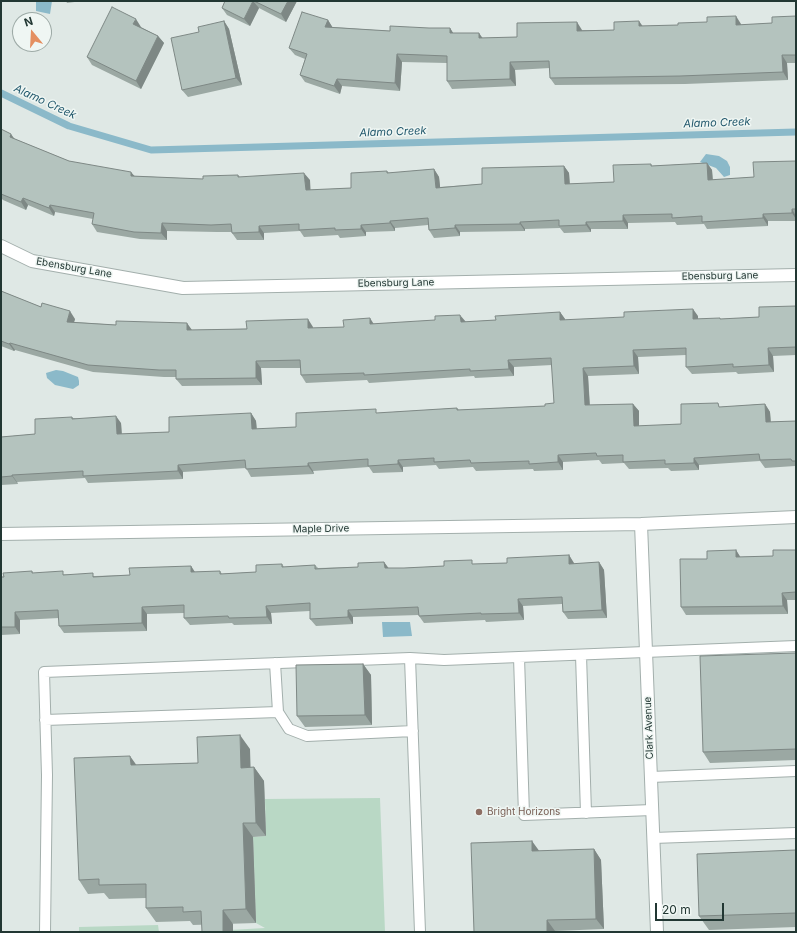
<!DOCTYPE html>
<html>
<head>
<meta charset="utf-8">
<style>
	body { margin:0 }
	#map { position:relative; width:797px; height:933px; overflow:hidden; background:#dfe8e5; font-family:Inter,sans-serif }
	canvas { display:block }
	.frame { position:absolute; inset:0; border:2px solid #223733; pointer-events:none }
	.north { position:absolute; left:12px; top:12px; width:40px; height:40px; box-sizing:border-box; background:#eff6f3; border:1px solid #9daaa6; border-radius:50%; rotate:342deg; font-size:11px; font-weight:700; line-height:16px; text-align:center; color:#223733 }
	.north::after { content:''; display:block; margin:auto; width:14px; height:18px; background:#e48f61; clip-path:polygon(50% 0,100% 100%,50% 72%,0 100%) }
	.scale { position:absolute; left:655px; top:903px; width:69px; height:18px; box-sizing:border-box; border:2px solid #223733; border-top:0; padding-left:5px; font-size:12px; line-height:14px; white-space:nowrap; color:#223733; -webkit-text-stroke:3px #eff6f3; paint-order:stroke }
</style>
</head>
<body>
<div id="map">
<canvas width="797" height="933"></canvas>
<div class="frame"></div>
<div class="north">N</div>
<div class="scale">20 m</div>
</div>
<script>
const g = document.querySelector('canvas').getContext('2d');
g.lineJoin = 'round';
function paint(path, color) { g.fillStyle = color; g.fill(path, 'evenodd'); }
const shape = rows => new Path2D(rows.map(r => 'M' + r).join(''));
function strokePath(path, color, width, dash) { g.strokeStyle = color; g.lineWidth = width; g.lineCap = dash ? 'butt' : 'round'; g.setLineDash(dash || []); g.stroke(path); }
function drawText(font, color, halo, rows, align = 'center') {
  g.font = font + ' Inter,sans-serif'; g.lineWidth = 3; g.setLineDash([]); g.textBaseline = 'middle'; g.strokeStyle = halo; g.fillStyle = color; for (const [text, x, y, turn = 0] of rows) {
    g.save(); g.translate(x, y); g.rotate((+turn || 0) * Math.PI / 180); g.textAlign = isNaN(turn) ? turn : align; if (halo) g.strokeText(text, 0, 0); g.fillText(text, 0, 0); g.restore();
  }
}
paint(shape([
	[380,798,385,932,195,932,265,928,256,923,253,837,266,836,265,799],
	[158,925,159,932,79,932,79,927]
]), '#b9d8c5');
paint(shape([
	[36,1,52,1,50,14,36,11],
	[706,154,719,156,727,161,730,167,730,175,724,177,716,168,700,162],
	[56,370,63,371,78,377,79,381,79,385,73,389,55,385,47,378,46,373],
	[382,622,410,622,412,636,383,637]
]), '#8bb9c9');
strokePath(shape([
	[1,93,69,126,151,150,796,132]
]), '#8bb9c9', 7);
const lane = shape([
	[581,655,586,813],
	[410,658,444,660,519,657],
	[278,712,289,729,307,736,413,731],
	[45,720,278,712,275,663],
	[651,777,796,771],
	[652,810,524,815,519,657,796,646],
	[653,838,796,833],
	[45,932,47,775,44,672,410,658,420,932]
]);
const street = shape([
	[1,246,32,261,183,288,796,275],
	[641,524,657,932],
	[1,534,641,524,796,517]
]);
strokePath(lane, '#a3afac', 12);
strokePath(street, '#a3afac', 14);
strokePath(lane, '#fff', 10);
strokePath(street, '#fff', 12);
paint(shape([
	[66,1,82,1,67,3],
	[225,1,297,1,286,22,259,8,250,26,227,15,222,8],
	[796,16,796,63,787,63,788,80,685,84,555,85,550,78,550,68,515,70,516,86,452,89,447,81,447,63,402,62,400,91,342,86,340,94,305,82,300,75,305,59,295,55,289,48,328,20,332,27,390,31,429,28,450,28,453,33,483,38,517,37,582,30,614,30,642,26,741,24,741,25,772,23],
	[224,21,229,29,242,85,188,97,182,90],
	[141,27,158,36,164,43,141,89,92,65,87,57],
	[1,129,15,139,69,161,135,176,203,179,238,175,240,177,310,180,310,190,351,188,387,171,389,173,434,169,439,177,440,187,482,184,564,166,569,173,570,184,614,182,651,164,652,166,707,163,712,170,713,180,754,177,796,161,796,221,768,221,768,226,707,229,704,224,677,225,675,222,628,223,628,229,591,229,591,232,564,233,560,228,525,229,525,231,460,232,460,236,434,238,429,230,428,225,395,228,395,231,366,232,366,236,340,238,338,235,304,237,300,231,264,233,264,240,237,240,232,233,232,232,217,232,167,231,167,240,140,239,97,232,92,224,93,219,55,212,54,216,28,205,26,210,3,200,1,198],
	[1,291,41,307,75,319,74,322,192,330,313,327,313,328,344,327,374,324,465,322,496,320,560,312,565,319,565,320,698,316,698,319,721,319,759,317,796,306,796,355,773,356,774,372,738,374,736,372,692,374,686,367,686,355,638,357,639,374,588,376,590,405,633,404,639,411,639,426,681,424,721,407,765,404,770,412,771,422,796,421,796,468,795,466,765,468,760,461,699,465,699,470,671,471,668,468,629,469,624,463,602,464,599,460,563,462,563,470,534,471,533,469,476,471,473,467,439,469,436,465,403,467,403,472,373,473,369,467,313,471,314,474,251,477,246,468,183,472,183,479,88,483,85,478,17,482,18,484,1,485,1,437,35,434,72,417,73,418,121,423,122,434,169,432,251,413,256,421,257,429,296,427,378,413,457,408,459,410,545,406,554,403,552,365,514,367,514,376,475,378,474,376,369,383,367,380,306,383,301,375,300,368,261,368,262,385,182,386,176,379,176,377,164,377,93,372,15,350,14,351,1,346],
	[736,550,740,557,773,556,796,550,796,600,787,600,788,614,686,615,681,607],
	[569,555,574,564,599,562,604,570,607,618,568,619,563,612,562,604,523,606,524,620,486,622,485,620,424,623,419,616,419,615,353,617,353,624,316,626,310,619,310,611,271,613,272,624,234,625,232,623,190,625,184,618,184,613,147,614,147,631,64,633,59,626,59,618,20,620,20,634,1,635,1,577,32,571,33,573,95,576,130,575,191,566,195,572,220,571,222,574,256,572,282,564,284,567,315,565,318,568,358,567,384,562,388,568,404,568,507,563],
	[796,653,796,760,710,763,703,752],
	[363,664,371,675,372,725,305,727,297,716],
	[250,749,250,767,254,767,264,781,266,836,253,837,256,923,193,925,190,921,156,922,146,908,146,898,109,899,104,893,88,894,79,880,136,765,198,763],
	[594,849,601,860,604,929,555,931,555,932,474,932,539,851],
	[796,850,796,927,709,930,699,916]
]), '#9ba8a3');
paint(shape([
	[253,1,259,8,250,26,244,19],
	[288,1,297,1,286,22,281,14],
	[736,16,741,24,741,32,736,25],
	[136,19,141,27,139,31,133,24],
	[328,20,333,28,325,27],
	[224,21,229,29,242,85,236,78],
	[639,21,644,28,639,26],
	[577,22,582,30,582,38,577,31],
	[450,28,455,36,450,33],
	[479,33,484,40,479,38],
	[158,36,164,43,141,89,136,81],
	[397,54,402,62,400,91,395,83],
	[782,55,787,63,788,80,783,72],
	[510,62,515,70,516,86,510,79],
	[337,79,342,86,340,94,334,86],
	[11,134,16,141,10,137],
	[707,163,712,170,713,187,708,180],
	[564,166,569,173,570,191,565,184],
	[434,169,439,177,441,195,436,188],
	[131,172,137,179,131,176],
	[304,173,310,180,311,198,306,190],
	[23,198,28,205,26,210,21,202],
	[50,205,55,212,54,216,49,208],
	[792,209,796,216,796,219,792,213],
	[763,214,768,221,768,226,763,218],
	[623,215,628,223,628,229,623,221],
	[390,221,395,228,395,231,390,223],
	[520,222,525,229,525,231,520,224],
	[586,222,591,229,591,232,586,225],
	[162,223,167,231,167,240,161,233],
	[361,225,366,232,366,236,361,229],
	[455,225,460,232,460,236,455,228],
	[259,226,264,233,264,240,259,232],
	[693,309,698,316,698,326,693,319],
	[70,311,75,319,72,329,67,322],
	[560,312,565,319,565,328,560,320],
	[460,315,466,322,461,322],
	[370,318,375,326,370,324],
	[308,319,313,327,313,336,308,328],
	[187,323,192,330,187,330],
	[10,343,15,350,14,351,9,344],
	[768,348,773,356,774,372,769,365],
	[633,350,638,357,639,374,634,366],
	[508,360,514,367,514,376,509,369],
	[256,361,261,368,262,385,256,378],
	[583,368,588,376,590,413,585,405],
	[633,404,639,411,639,433,634,426],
	[765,404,770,412,771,429,766,422],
	[251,413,256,421,257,437,252,429],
	[116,416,121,423,122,441,117,434],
	[558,455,563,462,563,470,558,462],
	[694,458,699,465,699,470,694,463],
	[398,460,403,467,403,472,398,464],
	[308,463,313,471,314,474,308,466],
	[178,465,183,472,183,479,178,471],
	[12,475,17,482,18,484,12,476],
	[736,550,741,558,736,557],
	[569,555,574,563,575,571,569,564],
	[384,562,390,570,385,568],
	[599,562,604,570,607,618,602,610],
	[191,566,196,574,191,572],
	[782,593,787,600,788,614,783,606],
	[518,599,523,606,524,620,519,613],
	[266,606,271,613,272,624,267,617],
	[142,607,147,614,147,631,142,623],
	[348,610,353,617,353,624,348,617],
	[15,612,20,620,20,634,15,627],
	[363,664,371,675,372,725,365,715],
	[240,735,250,749,251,781,241,768],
	[130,756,140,770,131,765],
	[254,767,264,781,266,836,256,823],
	[243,823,253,837,256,923,246,909],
	[532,841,540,852,532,851],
	[594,849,601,860,604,929,596,919],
	[223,910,233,924,233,932,223,932],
	[547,920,555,931,555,932,547,932]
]), '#7e8885');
const building = shape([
	[225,1,253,1,244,19,222,8,225,1],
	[254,1,288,1,281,14,254,1],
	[112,7,136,19,133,24,158,36,136,81,87,57,112,7],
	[302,12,328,20,325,27,390,31,390,26,429,28,450,28,450,33,479,33,479,38,517,37,517,23,577,22,577,31,614,30,614,22,639,21,639,26,678,25,678,23,707,22,707,17,736,16,736,25,772,23,772,17,796,16,796,55,782,55,783,72,680,76,550,78,549,61,510,62,510,79,447,81,447,56,397,54,395,83,337,79,334,86,300,75,307,54,289,48,302,12],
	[224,21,236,78,182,90,171,38,199,32,198,27,224,21],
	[1,129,11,134,10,137,69,161,131,172,131,176,203,179,203,176,238,175,238,177,304,173,306,190,351,188,351,173,387,171,387,173,434,169,436,188,482,184,482,168,564,166,565,184,614,182,613,165,651,164,651,166,707,163,708,180,754,177,753,162,796,161,796,209,792,209,792,213,763,214,763,218,702,222,702,216,672,218,672,214,623,215,623,221,586,222,586,225,559,226,559,220,520,222,520,224,455,225,455,228,429,230,428,218,390,221,390,223,361,225,361,229,335,230,335,228,299,230,299,224,259,226,259,232,232,233,231,224,211,225,162,223,161,233,134,232,92,224,94,213,50,205,49,208,23,198,21,202,1,194,1,129],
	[1,291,41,307,42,303,70,311,67,322,116,325,116,321,187,323,187,330,247,329,246,321,308,319,308,328,344,327,343,320,370,318,370,324,435,320,435,316,460,315,461,322,496,320,495,316,560,312,560,320,624,317,624,312,693,309,693,319,720,318,720,319,759,317,759,307,796,306,796,347,768,348,769,365,733,367,733,364,686,367,686,348,633,350,634,366,583,368,585,405,633,404,634,426,681,424,681,404,718,403,719,407,765,404,766,422,796,421,796,461,792,461,791,459,760,460,759,454,694,458,694,463,665,464,665,460,623,462,623,455,597,456,596,453,558,455,558,462,529,464,529,461,471,463,470,460,434,462,434,458,398,460,398,464,368,466,368,459,308,463,308,466,246,469,245,460,178,465,178,471,83,476,83,471,12,475,12,476,1,477,1,437,35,434,35,419,72,417,72,419,116,416,117,434,169,432,169,417,251,413,252,429,296,427,296,413,376,409,376,413,457,408,457,410,545,406,545,404,554,403,551,358,508,360,509,369,470,371,470,369,364,375,364,373,301,375,300,360,256,361,256,378,176,379,176,370,159,370,88,365,10,343,9,344,1,341,1,291],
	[736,550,736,557,773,556,773,550,796,550,796,592,782,593,783,606,681,607,680,559,707,559,707,551,736,550],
	[569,555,569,564,599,562,602,610,563,612,562,597,518,599,519,613,481,614,481,613,419,616,418,607,348,610,348,617,310,619,310,603,266,606,267,617,229,618,228,616,184,618,184,605,142,607,142,623,59,626,58,610,15,612,15,627,1,627,1,577,4,577,3,573,32,571,32,573,63,571,63,575,93,573,93,577,130,575,129,568,191,566,191,572,220,571,220,574,256,572,256,565,282,564,282,567,315,565,315,569,358,567,358,563,384,562,385,568,404,568,444,566,444,561,472,560,472,564,507,563,507,558,569,555],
	[796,653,796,749,703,752,700,656,796,653],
	[363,664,365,715,297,716,296,665,363,664],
	[240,735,241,768,254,767,256,823,243,823,246,909,223,910,223,932,202,932,201,911,183,912,183,907,146,908,146,884,99,885,99,879,79,880,74,758,130,756,131,765,198,763,197,737,240,735],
	[532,841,532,851,594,849,596,919,547,920,547,932,474,932,471,843,532,841],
	[796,850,796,913,699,916,697,854,796,850]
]);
paint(building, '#b4c3be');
strokePath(building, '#7e8885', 1);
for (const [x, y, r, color] of [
	[479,812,4,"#8d6e63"]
]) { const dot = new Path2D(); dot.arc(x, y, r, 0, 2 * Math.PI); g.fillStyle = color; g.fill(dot); strokePath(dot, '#eff6f3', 1.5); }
drawText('10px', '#223733', '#eff6f3', [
	["Ebensburg Lane",74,268,10],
	["Ebensburg Lane",720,276,-1],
	["Ebensburg Lane",396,283,-1],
	["Maple Drive",321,529,-1],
	["Clark Avenue",649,728,-92]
]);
drawText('10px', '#785e54', '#eff6f3', [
	["Bright Horizons",487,812]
], 'left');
drawText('italic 11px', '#22586c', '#eff6f3', [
	["Alamo Creek",45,102,25],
	["Alamo Creek",717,123,-2],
	["Alamo Creek",393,132,-2]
]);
</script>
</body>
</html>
